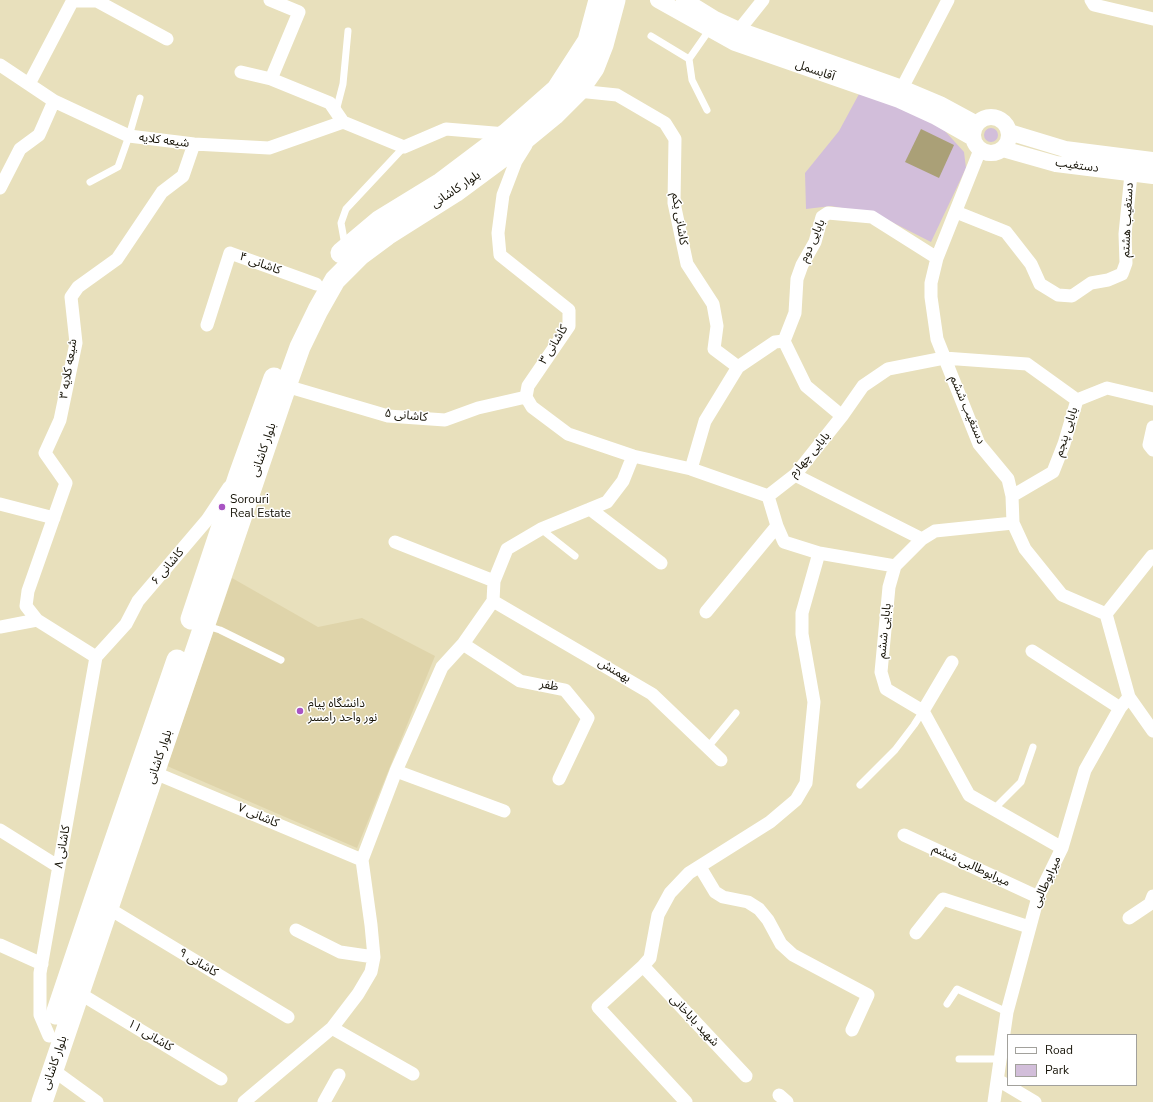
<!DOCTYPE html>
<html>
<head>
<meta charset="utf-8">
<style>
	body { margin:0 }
	#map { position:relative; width:1153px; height:1102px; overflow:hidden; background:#e8e0bc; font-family:"Nunito Sans",sans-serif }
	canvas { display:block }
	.legend { position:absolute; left:1007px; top:1034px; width:130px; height:52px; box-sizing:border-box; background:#fff; border:1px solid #a2a19c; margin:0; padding:5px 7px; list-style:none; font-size:12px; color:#161307 }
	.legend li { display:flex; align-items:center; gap:8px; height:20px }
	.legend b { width:20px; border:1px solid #a2a19c }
</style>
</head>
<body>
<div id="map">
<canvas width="1153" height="1102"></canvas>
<ul class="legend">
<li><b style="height:5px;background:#fff"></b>Road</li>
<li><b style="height:11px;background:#d2beda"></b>Park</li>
</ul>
</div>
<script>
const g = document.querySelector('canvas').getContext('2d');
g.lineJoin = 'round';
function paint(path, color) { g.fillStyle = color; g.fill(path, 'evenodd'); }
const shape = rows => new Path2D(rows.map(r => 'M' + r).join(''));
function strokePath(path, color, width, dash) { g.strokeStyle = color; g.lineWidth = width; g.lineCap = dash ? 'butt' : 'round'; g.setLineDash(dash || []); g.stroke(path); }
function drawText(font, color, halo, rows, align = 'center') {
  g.font = font + ' "Nunito Sans","Noto Sans Arabic",sans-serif'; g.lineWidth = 3; g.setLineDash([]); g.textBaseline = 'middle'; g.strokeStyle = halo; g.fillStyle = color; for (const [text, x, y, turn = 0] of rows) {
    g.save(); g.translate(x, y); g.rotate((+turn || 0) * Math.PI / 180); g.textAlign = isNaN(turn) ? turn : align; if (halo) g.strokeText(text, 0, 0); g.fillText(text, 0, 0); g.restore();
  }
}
paint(shape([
	[232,578,318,627,362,618,435,656,357,848,167,766]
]), '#dfd4aa');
paint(shape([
	[859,94,907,107,945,131,964,152,966,168,931,242,878,215,831,206,806,209,805,173,839,131],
	'984 135a7 7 0 1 1 14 0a7 7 0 1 1-14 0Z'
]), '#d2beda');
paint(shape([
	[921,129,954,145,939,178,905,162]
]), '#aaa077');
strokePath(shape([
	[651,36,689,59],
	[707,110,692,80,689,59,710,29],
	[336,111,343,84,348,31],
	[90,182,118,167,129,136,140,98],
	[345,245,341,223,346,209,404,147],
	[541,529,575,556],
	[207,626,220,630,281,660],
	[708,747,736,713],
	[860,785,895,750,914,725,923,711],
	[994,809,1021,782,1033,747],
	[947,1004,957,989,1007,1012],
	[959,1059,1001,1059]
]), '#fff', 7);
strokePath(shape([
	[270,0,299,12,271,79,330,103,343,122],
	[1091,0,1094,5,1153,19],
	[72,1,97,1,167,39],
	[739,30,763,0],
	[0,65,54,101,129,136,194,144,269,148,343,122],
	[241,72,271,79],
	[29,84,73,0],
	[902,88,948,0],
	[578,91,617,95,665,123,675,139,674,203,687,264,713,304,717,326,714,349,738,367],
	[343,122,404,147,446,129,506,134],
	[526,145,516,161,503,195,498,233,500,255,569,310,569,326,528,386,526,397,532,407,568,434,633,456,691,469,768,496,795,475,842,416,863,386,888,369,944,358,1027,364,1077,400],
	[980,150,937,258,931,283,931,297,937,339,979,444,1008,479,1012,496,1013,523,1025,549,1062,595,1106,614,1129,697,1153,731],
	[0,188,20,149,39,135,54,101],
	[956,212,1006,232,1031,264,1040,284,1058,295,1072,296,1091,283,1108,280,1122,274,1126,263,1125,234,1131,174],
	[207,325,230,253,316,284],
	[784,341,795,313,797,279,802,265,815,242,822,217,828,213,872,217,937,258],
	[784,341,806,386,842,416],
	[286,386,388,416,445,420,478,408,526,397],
	[1153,427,1149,445,1153,450],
	[691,469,705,421,738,367,775,342,784,341],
	[795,475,922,539],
	[768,496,777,526,784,542,819,553,895,566],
	[1012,496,1053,472,1064,444,1077,400,1107,388,1153,399],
	[0,504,54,518],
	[590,509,661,563],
	[1013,523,935,531,922,539,895,566,889,587,881,672,886,689,923,711,969,795,1062,848],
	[395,542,494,581],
	[493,601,652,694,721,760],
	[706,612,777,526],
	[1106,614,1152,556],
	[0,627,37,620],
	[463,644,520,681,565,690,588,718,559,779],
	[1032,651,1120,708],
	[96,657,37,620,26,606,28,591,66,483,45,453,60,420,76,343,71,297,78,287,117,259,162,192,183,176,194,144],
	[96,657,126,624,138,601,207,520,229,487],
	[923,711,952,662],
	[396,771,504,811],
	[155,773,362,860],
	[0,830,59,867],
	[904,835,1038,897],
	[700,867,715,892,723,897,748,902,759,909,768,920,781,944,793,955,868,995,852,1030],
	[108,908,288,1017],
	[1129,918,1150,904,1153,896],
	[296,930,340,952,374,957],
	[916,933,943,899,1029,927],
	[0,945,42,964],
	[643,966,746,1076],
	[79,993,221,1079],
	[332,1028,413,1074],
	[49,1036,40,1015,40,973,96,657],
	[53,1070,97,1102],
	[998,1080,1035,1102],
	[779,1095,787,1102],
	[244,1102,332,1028,358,994,371,972,374,957,371,925,362,860,396,771,442,667,463,644,493,601,494,581,507,549,541,529,607,502,623,481,633,456],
	[324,1102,339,1075],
	[686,1102,598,1007,643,966,650,958,658,915,670,893,689,873,770,822,796,800,806,783,814,702,802,634,802,613,819,553],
	[994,1102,1007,1012,1038,897,1062,848,1085,770,1120,708,1129,697]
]), '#fff', 13);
strokePath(shape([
	[658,0,735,43,899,100,936,117,973,138],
	[684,0,715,19,739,30,902,88,940,104,977,124],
	'973 135a18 18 0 1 1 36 0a18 18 0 1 1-36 0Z',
	[1009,132,1065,149,1153,160],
	[1003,149,1056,164,1153,176]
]), '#fff', 16);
strokePath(shape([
	[341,253,379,221,441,183,506,134,557,89,588,41,599,0],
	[191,619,239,475,274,378],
	[56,1014,95,898,177,660],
	[42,1102,108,908,286,386,300,347,318,310,335,280,360,255,387,235,455,192,509,152,554,115,578,91,594,68,603,45,615,0]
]), '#fff', 21);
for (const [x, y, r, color] of [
	[222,507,4,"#a854c3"],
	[300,711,4,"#a854c3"]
]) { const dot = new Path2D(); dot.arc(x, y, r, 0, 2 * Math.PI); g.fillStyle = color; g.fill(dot); strokePath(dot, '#fff', 1.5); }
drawText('12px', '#161307', '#fff', [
	["آقابسمل",815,71,19],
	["شیعه کلایه",164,141,7],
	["دستغیب",1077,166,8],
	["بلوار کاشانی",456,190,-34],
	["کاشانی یکم",679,219,81],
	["دستغیب هشتم",1128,220,-87],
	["بابایی دوم",813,241,-66],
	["کاشانی ۴",260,264,20],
	["کاشانی ۳",554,345,-58],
	["شیعه کلایه ۳",69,369,-81],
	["دستغیب ششم",967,410,67],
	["کاشانی ۵",406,416,6],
	["بابایی پنجم",1067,432,-72],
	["بلوار کاشانی",264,450,-71],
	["بابایی چهارم",810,455,-49],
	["کاشانی ۶",168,567,-50],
	["بابایی ششم",885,631,-84],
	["بهمنش",614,671,30],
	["ظفر",549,686,11],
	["بلوار کاشانی",160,757,-71],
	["کاشانی ۷",258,816,23],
	["کاشانی ۸",63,847,-80],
	["میرابوطالبی ششم",971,866,25],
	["میرابوطالبی",1047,882,-66],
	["کاشانی ۹",198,963,31],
	["شهید باباخانی",694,1021,47],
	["کاشانی ۱۱",150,1036,31],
	["بلوار کاشانی",55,1063,-71]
]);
drawText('12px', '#161307', '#fff', [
	["Sorouri",230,500],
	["Real Estate",230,514],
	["دانشگاه پیام",308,704],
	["نور واحد رامسر",308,718]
], 'left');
</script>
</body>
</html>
